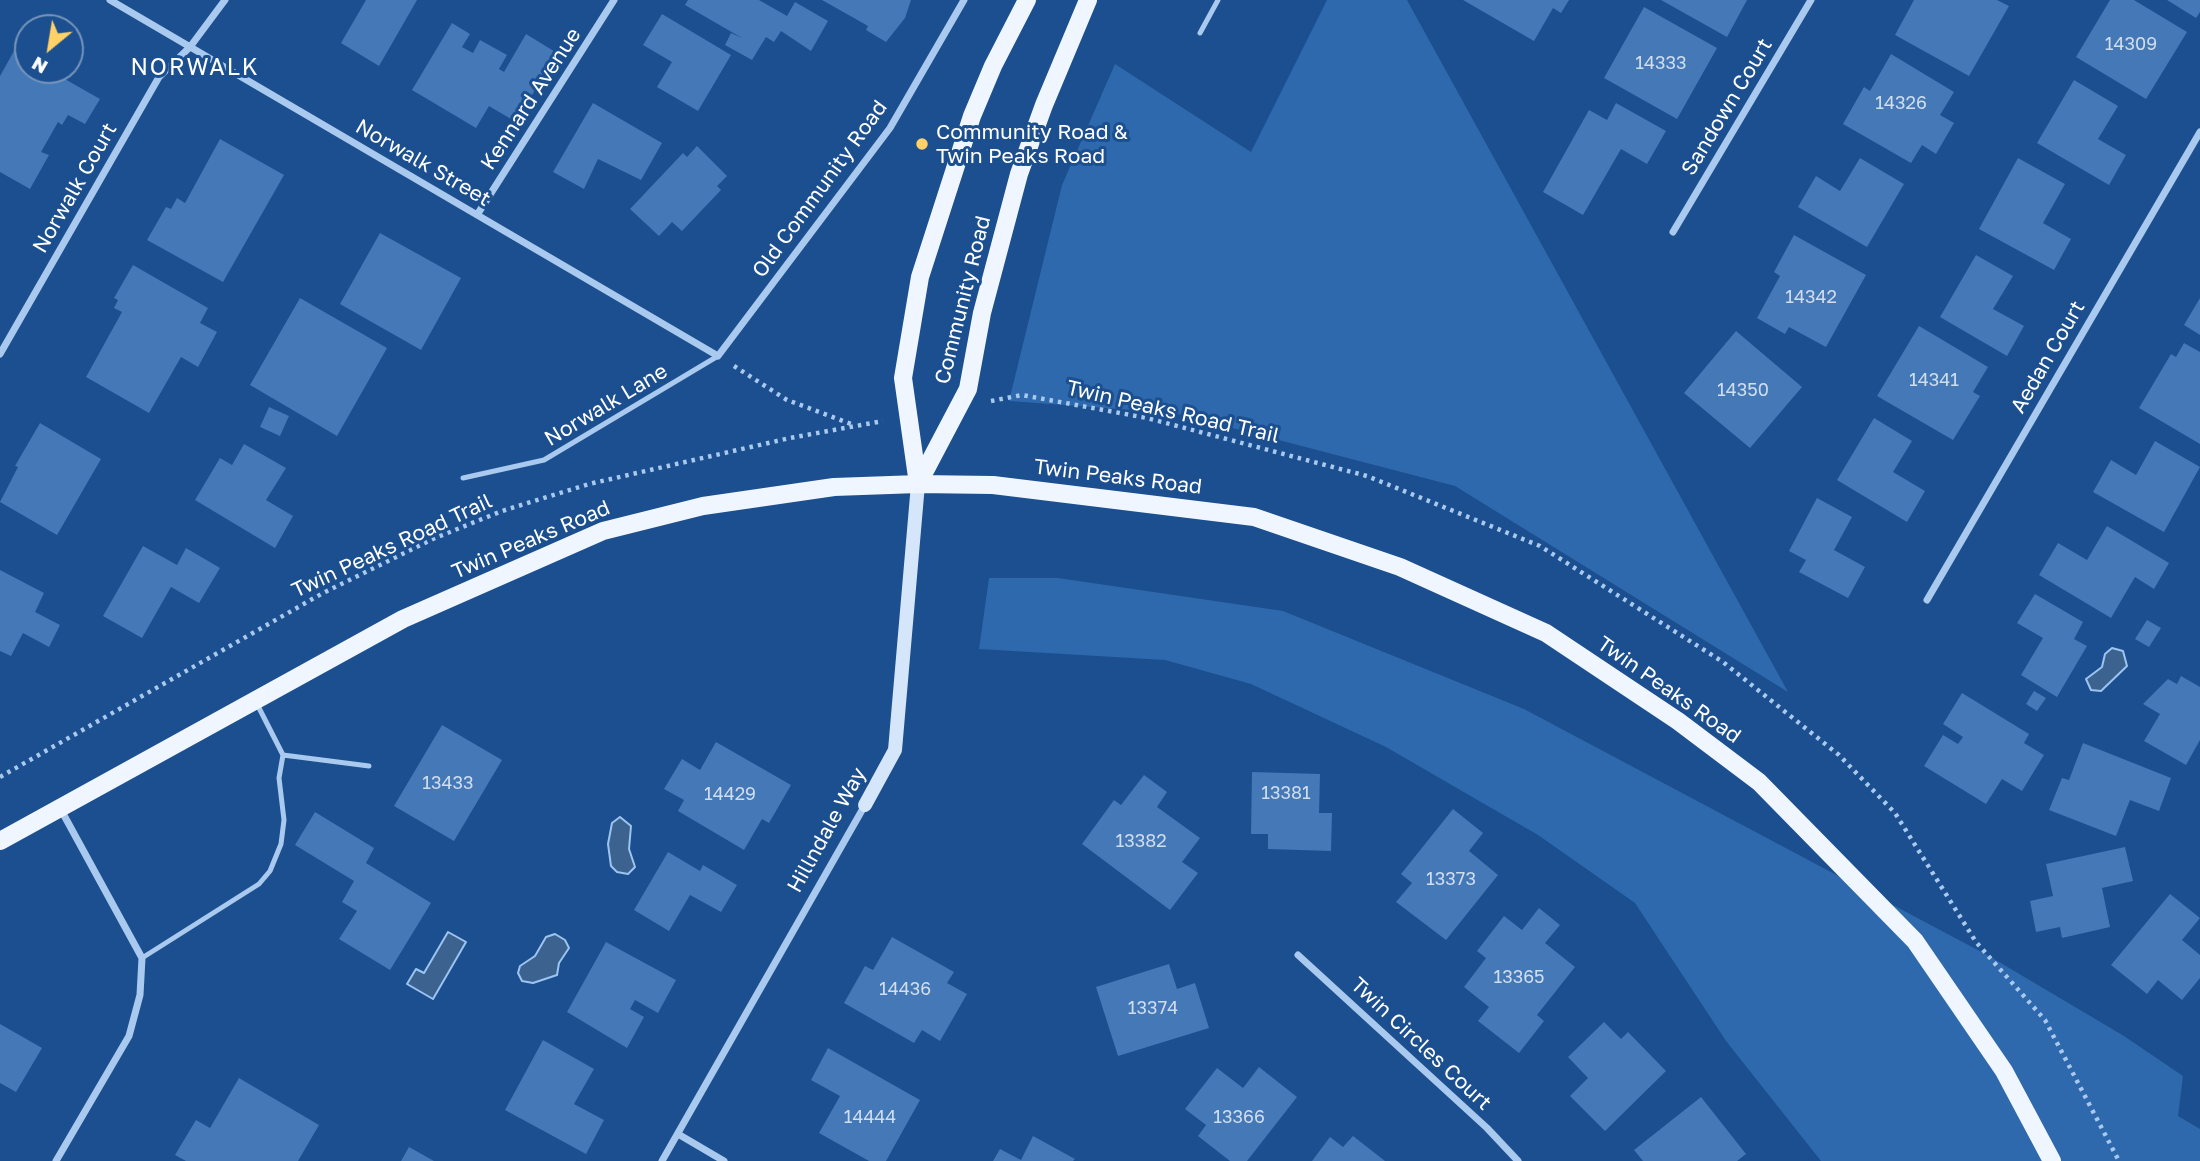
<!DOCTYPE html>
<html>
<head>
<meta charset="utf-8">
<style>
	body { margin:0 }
	#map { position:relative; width:2200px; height:1161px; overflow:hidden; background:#1b4f8f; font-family:"Golos Text",sans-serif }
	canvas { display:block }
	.north { position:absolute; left:14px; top:14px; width:70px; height:70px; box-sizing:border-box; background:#1b4f8f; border:2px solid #7695bc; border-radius:50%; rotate:210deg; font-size:19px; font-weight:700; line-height:28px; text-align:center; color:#fff }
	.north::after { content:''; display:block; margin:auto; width:24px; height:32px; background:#ffd166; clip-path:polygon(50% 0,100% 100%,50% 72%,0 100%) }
</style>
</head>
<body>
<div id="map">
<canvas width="2200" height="1161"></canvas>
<div class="north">N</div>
</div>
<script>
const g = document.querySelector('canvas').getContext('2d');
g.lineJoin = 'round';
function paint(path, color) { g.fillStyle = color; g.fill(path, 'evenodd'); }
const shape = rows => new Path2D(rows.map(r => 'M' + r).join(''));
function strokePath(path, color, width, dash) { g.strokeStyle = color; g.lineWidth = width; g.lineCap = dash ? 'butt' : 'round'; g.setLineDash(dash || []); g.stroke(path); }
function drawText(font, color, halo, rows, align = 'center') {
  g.font = font + ' "Golos Text",sans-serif'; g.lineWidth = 6; g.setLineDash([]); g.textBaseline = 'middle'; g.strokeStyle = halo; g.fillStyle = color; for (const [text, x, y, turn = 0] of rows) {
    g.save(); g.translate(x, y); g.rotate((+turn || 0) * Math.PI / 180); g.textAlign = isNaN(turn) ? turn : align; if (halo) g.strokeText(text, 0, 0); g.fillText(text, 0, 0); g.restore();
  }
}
paint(shape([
	[1327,0,1407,0,1788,692,1455,486,1175,413,1009,401,1062,185,1115,64,1251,152],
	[989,578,1058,578,1283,611,1524,709,1989,956,2124,1036,2183,1076,2178,1116,2200,1129,2200,1161,1821,1161,1726,1041,1635,903,1538,835,1386,747,1251,684,1165,660,979,649]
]), '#2e69ad');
const water = shape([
	[2112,648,2123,651,2127,666,2101,691,2091,690,2086,679,2102,667,2105,654,2112,648],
	[620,817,631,826,629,849,635,867,628,874,617,872,611,866,608,844,612,823,620,817],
	[448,932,466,942,433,999,407,984,416,969,424,973,448,932],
	[555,934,565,940,569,948,559,963,557,975,533,983,522,981,518,973,520,966,535,956,546,937,555,934]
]);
paint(water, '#3c6290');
strokePath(water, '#9cc4f0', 2);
paint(shape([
	[366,0,417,0,379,66,341,43],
	[688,0,759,0,787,16,795,2,828,21,811,51,781,31,774,42,766,37,752,60,725,45,731,33,742,38,685,5],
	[822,0,911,0,905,18,886,42,866,30,868,26],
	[1463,0,1569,0,1561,13,1553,8,1534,41],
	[1661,0,1747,0,1727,37],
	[1914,0,1997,0,2009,6,1969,76,1895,35],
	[2110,0,2134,0,2187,32,2146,99,2076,57],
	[2167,0,2200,0,2200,12,2196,18],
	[1644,7,1717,48,1677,119,1604,78],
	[662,14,731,55,698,111,657,87,672,62,643,45],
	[452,23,470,34,462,47,473,53,480,40,507,55,499,69,504,72,526,34,557,53,516,122,489,106,476,128,412,90],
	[14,51,28,58,28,70,49,70,100,99,85,124,68,115,62,125,58,122,41,152,49,155,30,189,0,172,0,76],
	[1891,54,1954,92,1940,115,1954,123,1936,154,1922,145,1911,163,1843,124,1864,87,1870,91],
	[2074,80,2118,106,2098,139,2126,155,2109,185,2037,143],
	[593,103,662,143,641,180,598,159,584,189,553,172],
	[1616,103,1666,131,1647,164,1621,149,1583,215,1543,192,1589,110,1607,120],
	[220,139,284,175,223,282,147,240,166,207,171,209,177,198,185,203],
	[697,146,727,176,717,186,721,190,682,231,672,222,659,236,630,209,683,153,687,157],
	[1860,158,1904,184,1867,247,1798,207,1816,176,1840,191],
	[2018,158,2065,184,2043,223,2071,239,2054,270,1979,229],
	[380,233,461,278,421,350,340,304],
	[1794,235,1866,275,1826,347,1789,327,1785,334,1757,318,1780,276,1774,272],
	[1976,255,2013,276,1993,309,2024,326,2007,356,1940,317],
	[133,265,208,308,200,323,217,332,198,367,181,357,149,413,86,377,122,312,114,308,118,300,114,298],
	[300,298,387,348,337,436,250,385],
	[2200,298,2200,335,2184,325],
	[1919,326,1988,367,1973,392,1980,396,1953,440,1877,396],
	[1736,331,1802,387,1750,448,1684,393],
	[2184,343,2200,352,2200,444,2139,408,2171,354,2176,357],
	[269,407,289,416,280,436,260,427],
	[1874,418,1912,441,1893,472,1925,491,1907,522,1837,480],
	[40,423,101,459,57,535,0,502,18,467,15,466],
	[2155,441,2200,467,2164,532,2093,492,2111,460,2136,475],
	[244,444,286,468,266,500,293,516,275,548,195,500,220,458,232,465],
	[1817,498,1852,517,1834,550,1865,567,1848,598,1799,572,1806,560,1789,551],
	[2107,526,2169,563,2154,589,2135,577,2111,618,2039,575,2058,543,2087,560],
	[143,546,177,565,186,548,220,568,199,603,171,587,142,638,103,616],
	[0,570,44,593,35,612,60,625,49,647,23,633,11,656,0,651],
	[2035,594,2083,622,2074,639,2087,646,2057,697,2021,675,2043,638,2017,623],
	[2147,620,2161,628,2149,647,2135,639],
	[2181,676,2200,687,2200,740,2186,765,2144,741,2160,714,2143,704,2168,679,2177,684],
	[2034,691,2046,698,2037,711,2026,704],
	[1962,693,2029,734,2024,743,2044,755,2022,791,2002,779,1986,804,1924,766,1943,735,1958,744,1963,737,1943,724],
	[442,725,502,760,454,841,394,806],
	[716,742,791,785,769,823,762,819,744,850,678,811,684,800,664,789,682,759,700,770],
	[2083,743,2171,778,2159,811,2130,800,2116,836,2049,810,2062,778,2069,780],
	[1252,772,1320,774,1319,813,1332,813,1331,851,1268,849,1268,834,1251,834],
	[1144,775,1167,792,1157,807,1200,838,1182,862,1198,873,1170,910,1082,844,1114,800,1121,805],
	[1453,809,1483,833,1469,851,1498,875,1446,940,1396,902,1412,883,1401,874],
	[315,812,374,848,366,863,431,903,390,970,339,939,357,911,342,902,354,881,295,845],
	[2125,847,2133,881,2102,888,2110,927,2062,938,2060,927,2036,932,2030,901,2053,896,2046,864],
	[668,852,700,871,703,865,737,885,721,912,690,895,669,931,634,910],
	[2170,894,2200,918,2182,940,2200,955,2200,978,2182,1000,2158,980,2147,994,2111,965],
	[1539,908,1560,925,1545,943,1575,967,1537,1015,1544,1021,1519,1053,1478,1021,1489,1007,1464,987,1486,958,1477,951,1504,916,1522,930],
	[892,937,954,972,947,983,967,994,940,1041,922,1030,914,1043,844,1003,865,966,873,970],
	[606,942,676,980,658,1013,635,1000,630,1009,644,1017,627,1048,567,1012],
	[1169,964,1177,989,1195,983,1209,1028,1118,1056,1096,987],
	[1604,1022,1621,1039,1628,1032,1666,1071,1605,1131,1570,1096,1588,1078,1568,1057],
	[0,1024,42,1048,16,1092,0,1083],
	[543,1040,594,1069,574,1104,604,1120,586,1154,505,1110],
	[828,1048,920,1100,886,1161,869,1161,819,1133,840,1096,811,1080],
	[1259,1067,1297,1097,1247,1161,1230,1161,1198,1136,1206,1125,1185,1109,1217,1068,1243,1088],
	[239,1078,319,1125,298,1161,186,1161,175,1155,196,1120,210,1128],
	[1701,1097,1746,1154,1737,1161,1643,1161,1634,1150],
	[1033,1136,1075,1159,1073,1161,993,1161,1000,1149,1021,1160],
	[1353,1136,1385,1161,1312,1161,1330,1137,1343,1147],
	[409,1147,434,1161,401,1161]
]), '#4478b7');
strokePath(shape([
	[734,366,787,400,854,425],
	[991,401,1022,395,1147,418,1367,476,1540,546,1723,662,1839,755,1895,813,1976,942,2045,1020,2119,1161],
	[0,777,323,593,435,538,502,511,589,484,790,438,883,421]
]), '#a9c9ee', 4.5, [3.5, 5]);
strokePath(shape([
	[1200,33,1218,0],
	[463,478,544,460,718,356],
	[256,702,283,755],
	[142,958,259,884,270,871,281,844,284,820,279,778,283,755,369,766]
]), '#a9c9ee', 5);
strokePath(shape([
	[110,0,718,356,890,128,964,0],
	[477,215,614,0],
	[1673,232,1811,0],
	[0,354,159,77,190,47,225,0],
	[1927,600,2200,132],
	[1298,955,1487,1128,1518,1161],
	[678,1134,724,1161],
	[56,1161,129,1036,140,995,142,958,60,808],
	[662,1161,865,805]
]), '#a9c9ee', 7);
strokePath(shape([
	[865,805,895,750,918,484]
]), '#d6e6fa', 14);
strokePath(shape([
	[918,484,968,389,982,313,1019,174,1044,105,1088,0],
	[918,484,903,378,920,277,972,116,993,66,1027,0],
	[0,841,403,619,603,531,703,506,834,487,918,484,993,485,1254,517,1400,567,1546,633,1678,721,1759,782,1915,941,2004,1071,2052,1161]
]), '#f0f6ff', 18);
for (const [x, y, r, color] of [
	[922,144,7,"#ffd166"]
]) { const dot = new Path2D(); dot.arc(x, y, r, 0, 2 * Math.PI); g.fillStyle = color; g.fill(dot); strokePath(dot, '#1b4f8f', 2.5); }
drawText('18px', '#d0dded', null, [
	["14309",2131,44],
	["14333",1661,63],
	["14326",1901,103],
	["14342",1811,297],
	["14341",1934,380],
	["14350",1743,390],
	["13433",448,783],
	["13381",1286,793],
	["14429",730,794],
	["13382",1141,841],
	["13373",1451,879],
	["13365",1519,977],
	["14436",905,989],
	["13374",1153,1008],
	["14444",870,1117],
	["13366",1239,1117]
]);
drawText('21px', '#fff', '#1b4f8f', [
	["Kennard Avenue",531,99,-57],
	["Sandown Court",1727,107,-59],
	["Norwalk Street",423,163,30],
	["Norwalk Court",75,188,-60],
	["Old Community Road",820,189,-54],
	["Community Road",963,300,-76],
	["Aedan Court",2048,357,-60],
	["Norwalk Lane",606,405,-31],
	["Twin Peaks Road Trail",1173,412,13],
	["Twin Peaks Road",1118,477,7],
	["Twin Peaks Road",531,540,-23],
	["Twin Peaks Road Trail",392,546,-25],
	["Twin Peaks Road",1669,690,35],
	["Hillndale Way",827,830,-61],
	["Twin Circles Court",1421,1044,43]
]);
drawText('21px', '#fff', '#1b4f8f', [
	["Community Road &",936,132],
	["Twin Peaks Road",936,156]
], 'left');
g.letterSpacing = '2px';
drawText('23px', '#fff', '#1b4f8f', [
	["NORWALK",195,68]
]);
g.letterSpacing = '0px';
</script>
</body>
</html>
